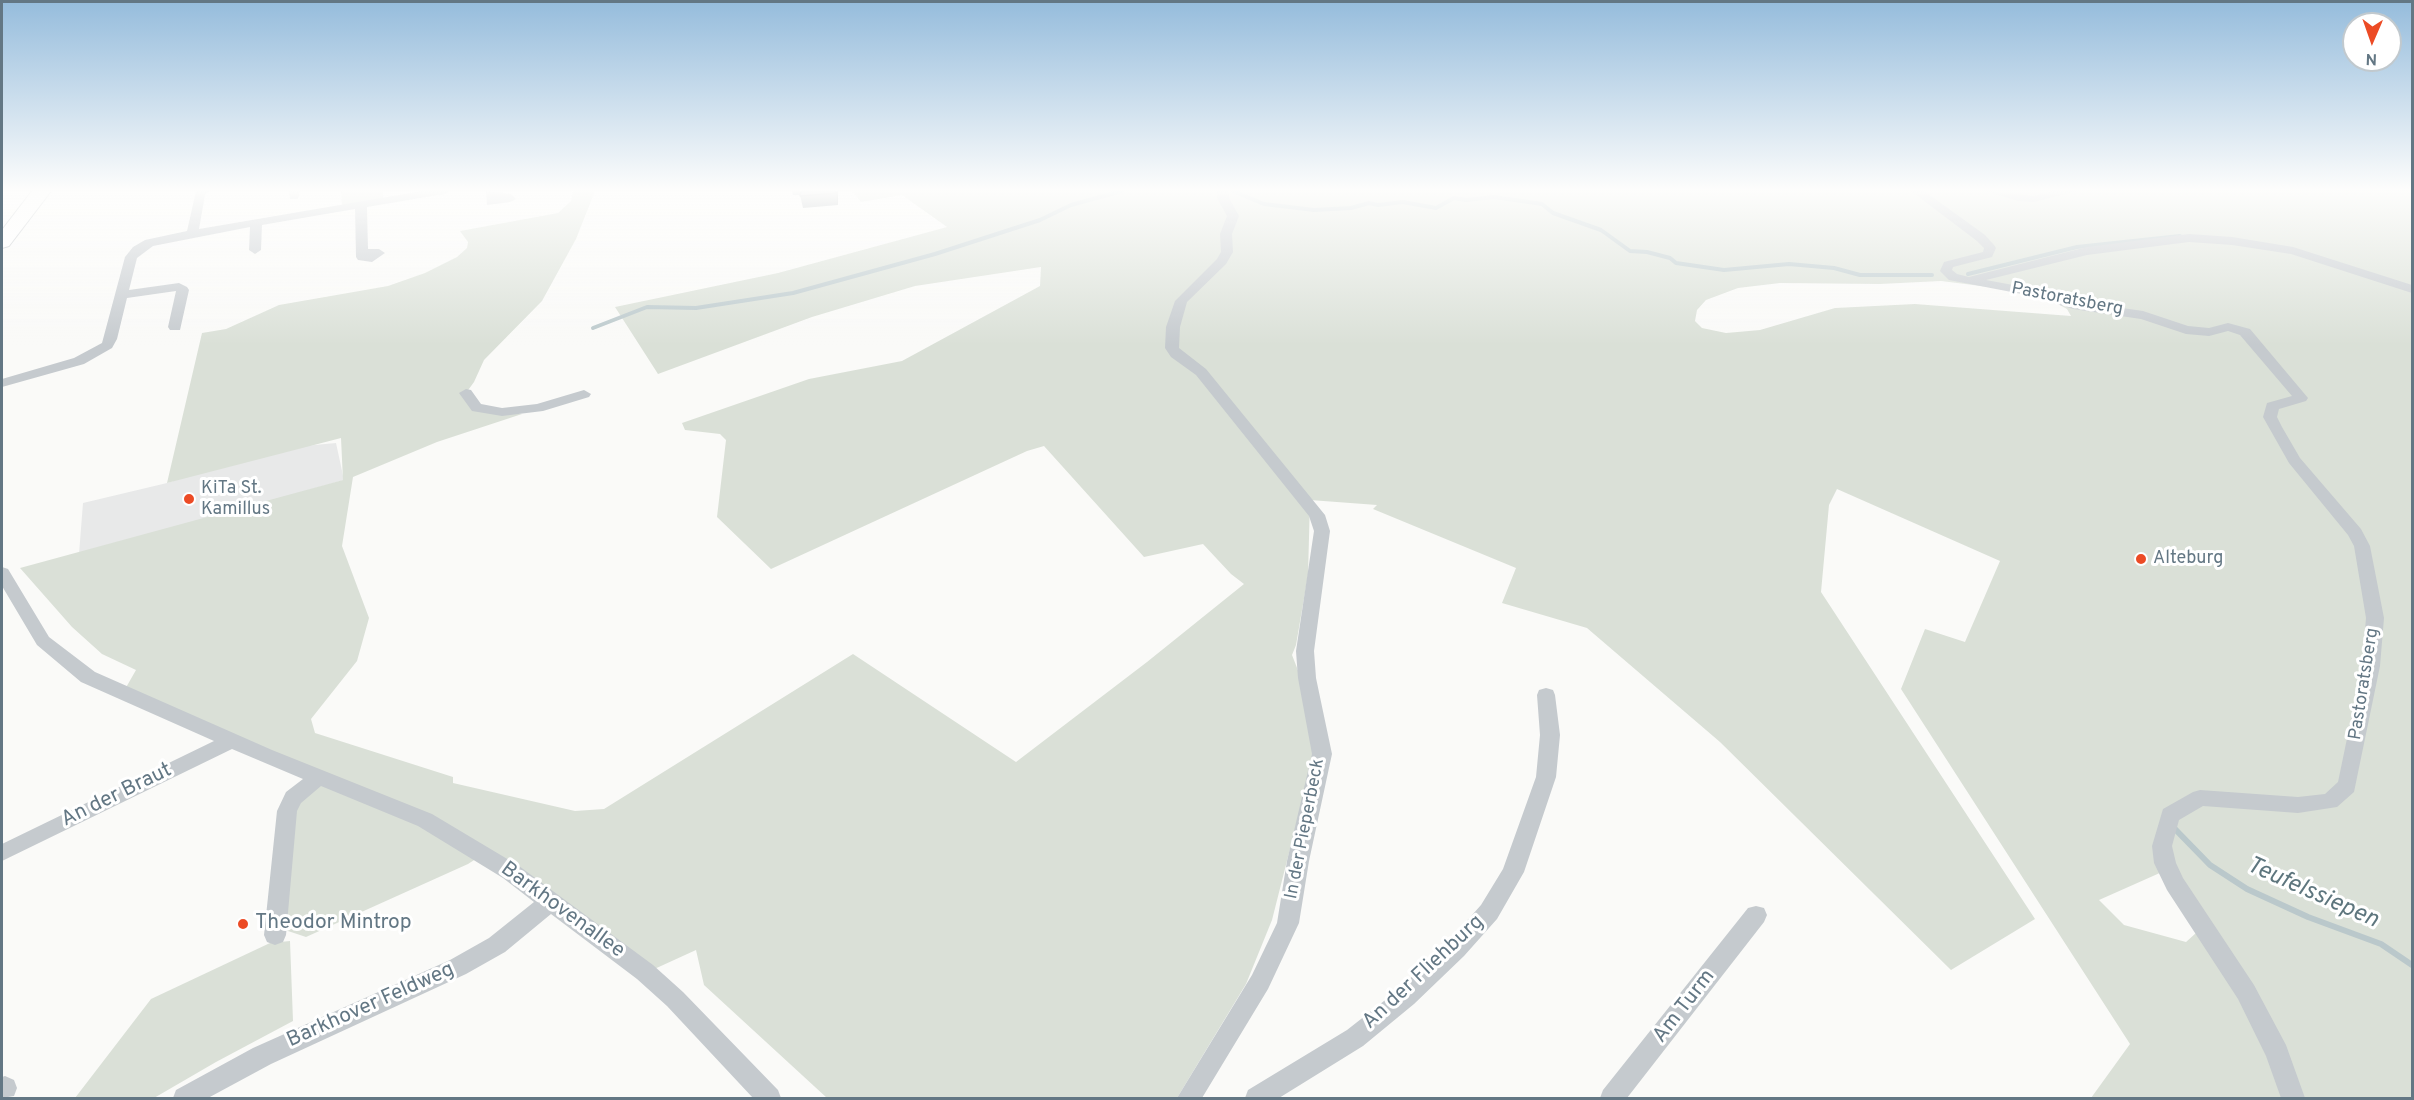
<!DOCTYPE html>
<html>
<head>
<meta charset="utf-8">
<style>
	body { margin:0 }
	#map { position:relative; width:2414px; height:1100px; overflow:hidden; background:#fafaf8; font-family:Overpass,sans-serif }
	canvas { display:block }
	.frame { position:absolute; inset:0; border:3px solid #637784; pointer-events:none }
	.north { position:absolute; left:2342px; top:12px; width:60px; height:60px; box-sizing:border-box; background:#fff; border:2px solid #c1c9ce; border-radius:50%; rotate:182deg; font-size:16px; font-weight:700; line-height:24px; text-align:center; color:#637784 }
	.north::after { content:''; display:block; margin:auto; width:21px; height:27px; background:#ec4b25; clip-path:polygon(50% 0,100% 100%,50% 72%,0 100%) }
</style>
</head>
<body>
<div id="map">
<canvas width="2414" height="1100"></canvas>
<div class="frame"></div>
<div class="north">N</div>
</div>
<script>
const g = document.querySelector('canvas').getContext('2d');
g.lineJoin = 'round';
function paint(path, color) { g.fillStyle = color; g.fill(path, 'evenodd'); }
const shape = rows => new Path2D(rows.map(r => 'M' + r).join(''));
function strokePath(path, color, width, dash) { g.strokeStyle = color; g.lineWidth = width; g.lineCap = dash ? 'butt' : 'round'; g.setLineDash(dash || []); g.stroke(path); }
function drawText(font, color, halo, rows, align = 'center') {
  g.font = font + ' Overpass,sans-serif'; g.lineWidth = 6; g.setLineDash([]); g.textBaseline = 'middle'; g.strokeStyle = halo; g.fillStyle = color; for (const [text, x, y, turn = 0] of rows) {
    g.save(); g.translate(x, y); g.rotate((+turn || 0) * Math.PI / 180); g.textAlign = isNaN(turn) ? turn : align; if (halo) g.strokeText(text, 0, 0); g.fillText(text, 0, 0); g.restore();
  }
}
paint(shape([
	[336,443,344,480,79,554,83,503,167,483,258,454,293,447]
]), '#e8e9e9');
paint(shape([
	[341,191,383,191,383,199,342,207],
	[573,191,595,191,576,239,542,301,484,360,474,382,466,393,471,404,500,413,522,414,437,442,353,477,342,546,369,618,357,661,311,719,315,733,453,777,453,783,575,811,604,809,853,654,1016,762,1147,662,1244,584,1231,574,1203,544,1144,557,1044,446,1027,451,771,569,717,517,726,440,720,434,685,430,682,423,809,379,902,361,1040,286,1041,267,915,286,812,317,658,374,615,307,778,273,947,227,902,195,861,202,852,191,2412,191,2412,1098,2091,1098,2130,1044,1901,689,1925,629,1965,642,2000,561,1837,489,1829,505,1821,592,2035,919,1951,970,1720,742,1587,628,1502,603,1516,568,1373,509,1377,505,1310,500,1308,575,1296,645,1292,655,1301,678,1314,754,1272,920,1246,984,1177,1098,827,1098,704,985,696,950,650,971,482,855,468,864,306,937,279,928,286,822,318,779,124,691,136,670,102,654,72,627,20,568,343,480,341,438,167,483,202,333,226,329,279,305,388,286,425,273,457,257,467,248,468,242,460,231,558,213,571,201],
	[1941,281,2005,289,2054,302,2067,309,2071,316,1915,304,1835,308,1760,330,1726,333,1702,328,1695,321,1697,310,1706,300,1738,288,1780,283,1880,284],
	[2162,872,2206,924,2186,942,2124,925,2099,900],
	[290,941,293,1021,216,1062,154,1098,75,1098,151,999,270,943]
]), '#dae0d7');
strokePath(shape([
	[1233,191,1264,204,1314,210,1351,208,1369,203,1378,205,1403,202,1436,208,1454,198,1466,200,1494,197,1542,204,1553,213,1601,230,1630,251,1647,252,1670,258,1676,263,1724,270,1789,264,1834,268,1860,275,1932,275],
	[1968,274,2077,247,2180,236],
	[593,328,647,307,696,308,793,293,935,254,1040,220,1071,205,1122,191]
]), '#bac8cb', 4);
strokePath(shape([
	[2173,827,2210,865,2247,889,2308,917,2381,944,2412,965]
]), '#bac8cb', 6);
const primary = shape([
	[32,191,51,191,9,246,2,248,2,230,32,191]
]);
strokePath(primary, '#b6bcc0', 2);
paint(shape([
	[196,191,209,191,205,195,199,229,422,191,449,191,444,194,367,207,368,249,379,249,385,253,372,262,358,260,356,257,355,209,262,225,261,250,255,254,249,250,250,227,153,246,137,258,129,290,179,283,187,287,189,290,180,330,170,330,168,327,176,291,127,298,117,339,112,348,84,364,2,387,2,379,74,358,102,343,125,257,133,247,145,240,187,231,196,191],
	[289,191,300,191,298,199,290,199,289,191],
	[486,191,511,194,516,199,510,202,487,205,486,191],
	[1217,191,1229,191,1229,198,1239,216,1232,234,1233,252,1226,264,1187,302,1180,327,1179,348,1206,369,1325,515,1330,531,1314,651,1316,678,1332,754,1309,861,1299,923,1268,989,1202,1098,1177,1098,1252,975,1277,923,1287,861,1312,754,1298,678,1296,651,1314,531,1309,516,1196,375,1171,357,1165,348,1166,327,1175,301,1217,259,1221,252,1220,234,1227,216,1217,198,1217,191],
	[1911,191,1924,191,1985,235,1994,245,1996,248,1992,257,1953,267,1952,270,1957,274,1969,277,2087,247,2189,234,2232,237,2293,247,2412,285,2412,293,2291,254,2232,245,2189,242,2087,255,1986,280,2029,288,2074,301,2143,311,2188,326,2209,328,2228,323,2250,329,2308,398,2306,401,2279,409,2277,417,2282,427,2300,458,2361,529,2370,546,2384,618,2380,666,2354,792,2337,807,2298,813,2203,806,2179,820,2172,846,2176,863,2183,878,2254,985,2286,1045,2305,1098,2281,1098,2266,1056,2238,999,2167,890,2154,863,2152,846,2163,809,2193,792,2200,790,2298,797,2325,794,2338,782,2362,666,2366,618,2354,546,2348,535,2289,463,2263,417,2267,403,2292,396,2240,335,2228,331,2209,336,2186,334,2141,319,2073,309,2027,295,1949,280,1940,271,1944,262,1983,252,1984,248,1977,241,1911,191],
	[1985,191,2034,196,2055,191,2078,191,2034,202,2018,201,1985,191],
	[466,389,471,390,481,404,502,408,537,404,584,390,591,394,589,397,543,411,502,416,472,411,459,393,466,389],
	[2,567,8,569,49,637,95,672,272,750,432,814,519,866,653,965,683,992,778,1090,781,1098,753,1098,667,1006,637,979,551,914,505,952,466,974,271,1064,208,1098,173,1098,176,1090,253,1048,450,960,489,938,534,902,503,878,418,826,321,786,301,803,297,811,286,935,283,942,275,945,267,942,264,935,277,811,286,792,303,779,232,749,2,861,2,844,214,741,81,682,37,645,2,586,2,567],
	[1546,688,1553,690,1555,695,1560,735,1556,777,1524,872,1497,919,1464,956,1414,1004,1363,1046,1279,1098,1245,1098,1248,1090,1347,1030,1398,990,1448,942,1481,905,1503,869,1536,777,1540,735,1537,695,1539,690,1546,688],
	[1756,906,1764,908,1767,915,1764,922,1627,1098,1600,1098,1603,1090,1748,908,1756,906],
	[5,1076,14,1080,17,1088,14,1096,2,1098,2,1077,5,1076]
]), '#c5cace');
paint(primary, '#fff');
paint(shape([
	[792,191,838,191,838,205,803,208,800,195,793,195]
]), '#919aa0');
paint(shape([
	[836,191,838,191,838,205]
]), '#767d82');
const building = shape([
	[801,191,836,191,836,193,800,196,801,191]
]);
paint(building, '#a9b3ba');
strokePath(building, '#767d82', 1.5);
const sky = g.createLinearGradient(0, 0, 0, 345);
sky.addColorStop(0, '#95bcdc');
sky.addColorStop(0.55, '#fdfdfc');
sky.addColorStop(1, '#fdfdfc00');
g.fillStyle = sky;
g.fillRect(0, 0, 2414, 345);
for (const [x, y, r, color] of [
	[189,499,6,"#ec4b25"],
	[2141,559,6,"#ec4b25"],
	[243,924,6,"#ec4b25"]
]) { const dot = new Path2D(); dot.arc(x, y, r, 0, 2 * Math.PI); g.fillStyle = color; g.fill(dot); strokePath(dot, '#fff', 2); }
drawText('18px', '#637784', '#fff', [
	["Pastoratsberg",2067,300,11],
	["Pastoratsberg",2365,684,-81],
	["In der Pieperbeck",1306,829,-79]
]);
drawText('18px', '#637784', '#fff', [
	["KiTa St.",201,489],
	["Kamillus",201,510],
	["Alteburg",2153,559]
], 'left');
drawText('21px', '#637784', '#fff', [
	["An der Braut",117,796,-26],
	["Barkhovenallee",562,911,36],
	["An der Fliehburg",1424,973,-43],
	["Barkhover Feldweg",371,1006,-24],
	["Am Turm",1685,1007,-52]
]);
drawText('21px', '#637784', '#fff', [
	["Theodor Mintrop",255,924]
], 'left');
drawText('italic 24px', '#5e767e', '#fff', [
	["Teufelssiepen",2312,894,24]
]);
</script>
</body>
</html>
